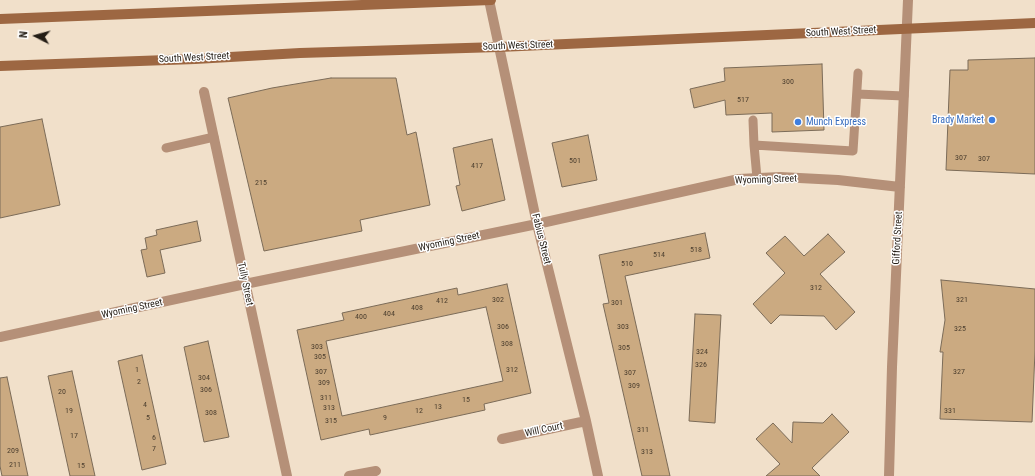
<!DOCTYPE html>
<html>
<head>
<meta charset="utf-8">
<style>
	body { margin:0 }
	#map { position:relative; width:1035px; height:476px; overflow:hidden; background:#f1e0ca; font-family:"Roboto Condensed",sans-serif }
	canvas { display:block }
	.north { position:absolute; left:16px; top:16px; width:40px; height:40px; -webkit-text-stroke:3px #fff; paint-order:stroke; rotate:276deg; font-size:11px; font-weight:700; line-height:16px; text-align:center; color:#241d15 }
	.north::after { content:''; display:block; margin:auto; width:14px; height:18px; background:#241d15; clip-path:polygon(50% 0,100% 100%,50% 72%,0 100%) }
</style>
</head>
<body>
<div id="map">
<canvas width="1035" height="476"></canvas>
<div class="north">N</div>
</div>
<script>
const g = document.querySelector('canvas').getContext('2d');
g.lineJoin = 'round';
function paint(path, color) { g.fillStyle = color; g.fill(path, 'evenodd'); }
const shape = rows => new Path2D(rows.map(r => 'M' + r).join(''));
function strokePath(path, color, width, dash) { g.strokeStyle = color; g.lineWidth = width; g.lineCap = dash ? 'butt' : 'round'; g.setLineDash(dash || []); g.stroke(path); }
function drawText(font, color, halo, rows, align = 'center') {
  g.font = font + ' "Roboto Condensed",sans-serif'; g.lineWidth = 3; g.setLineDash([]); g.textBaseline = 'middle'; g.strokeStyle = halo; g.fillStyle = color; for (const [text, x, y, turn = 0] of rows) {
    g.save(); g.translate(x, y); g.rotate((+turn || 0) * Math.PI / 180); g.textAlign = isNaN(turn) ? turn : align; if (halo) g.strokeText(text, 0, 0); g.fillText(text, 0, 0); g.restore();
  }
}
const building = shape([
	[1035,58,1035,174,946,170,950,70,968,70,968,60,1035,58],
	[822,64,824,130,772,132,772,113,726,115,725,100,694,108,690,89,725,81,724,68,822,64],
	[331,78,396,78,407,135,416,132,430,205,360,220,362,231,264,251,228,98,272,88,331,78],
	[42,119,60,205,0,218,0,127,42,119],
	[588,135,597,180,562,187,552,143,588,135],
	[492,139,505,200,462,211,456,186,460,185,453,148,492,139],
	[197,221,201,241,160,250,165,273,147,277,141,250,147,249,145,238,157,235,156,230,197,221],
	[705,233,710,258,625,276,670,476,642,476,603,304,609,303,599,255,705,233],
	[828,234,845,252,820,274,855,312,836,330,824,316,780,315,771,324,753,304,785,273,766,253,785,236,804,256,828,234],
	[941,280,1035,289,1035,351,1032,422,940,419,943,352,940,352,945,320,941,280],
	[507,284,531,393,484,404,485,410,370,435,369,429,321,440,297,330,344,320,342,313,457,288,458,295,507,284],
	[486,307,503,381,342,416,326,341,486,307],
	[695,314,721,315,715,423,689,421,695,314],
	[208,341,229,437,204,442,184,347,208,341],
	[142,355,166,464,142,470,118,361,142,355],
	[72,371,95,476,70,476,48,376,72,371],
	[7,377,28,476,2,476,0,466,0,378,7,377],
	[832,414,849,432,812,468,820,476,766,476,780,464,756,439,773,423,792,443,793,422,823,423,832,414]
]);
paint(building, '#cbaa81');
strokePath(building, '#7b6b58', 1);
strokePath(shape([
	[857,94,904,96],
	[753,120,754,145],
	[166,148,214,137],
	[757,178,754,145,853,151,858,73]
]), '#b59078', 9);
strokePath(shape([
	[489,0,537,224,586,421,598,476],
	[204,92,287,476],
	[0,337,245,284,537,224,739,179,780,177,838,180,900,187],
	[502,439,586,421],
	[349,476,376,471],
	[889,476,892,367,908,0]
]), '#b59078', 10);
strokePath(shape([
	[0,19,491,0],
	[0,66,195,59,300,53,499,47,1035,23]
]), '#9d6742', 10);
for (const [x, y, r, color] of [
	[992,120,4,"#3f7fe0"],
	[798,122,4,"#3f7fe0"]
]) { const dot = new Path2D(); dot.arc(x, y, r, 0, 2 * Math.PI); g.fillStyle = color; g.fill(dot); strokePath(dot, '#fff', 1.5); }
drawText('8px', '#4e4030', null, [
	["300",788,82],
	["517",743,100],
	["307",961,158],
	["307",984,159],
	["501",575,161],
	["417",477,166],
	["215",261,183],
	["518",696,250],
	["514",659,255],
	["510",627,264],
	["312",816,288],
	["302",498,300],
	["321",962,300],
	["412",442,301],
	["301",617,303],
	["408",417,308],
	["404",389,314],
	["400",361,317],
	["306",503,327],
	["303",623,327],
	["325",960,329],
	["308",507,344],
	["303",317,347],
	["305",624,348],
	["324",702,352],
	["305",320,357],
	["326",701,365],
	["1",137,370],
	["312",512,370],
	["307",321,372],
	["327",959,372],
	["307",630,373],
	["304",204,378],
	["2",139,382],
	["309",324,383],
	["309",634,386],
	["306",206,390],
	["20",62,392],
	["311",326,398],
	["15",466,400],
	["4",145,405],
	["13",438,407],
	["313",329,408],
	["19",69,411],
	["12",419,411],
	["331",950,411],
	["308",211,413],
	["5",148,418],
	["9",385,418],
	["315",331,421],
	["311",643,430],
	["17",74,436],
	["6",154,438],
	["7",154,449],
	["209",13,451],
	["313",647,452],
	["211",15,465],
	["15",81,466]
]);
drawText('10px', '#241d15', '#fff', [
	["South West Street",841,32,-3],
	["South West Street",518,46,-2],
	["South West Street",194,58,-3],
	["Wyoming Street",766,180,-2],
	["Gifford Street",898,238,-87],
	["Fabius Street",541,239,76],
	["Wyoming Street",449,242,-12],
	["Tully Street",245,284,78],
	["Wyoming Street",132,309,-12],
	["Will Court",544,430,-12]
]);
drawText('10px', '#366cbe', '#fff', [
	["Brady Market",984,120],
	["Munch Express",806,122,"left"]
], 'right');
</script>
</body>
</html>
